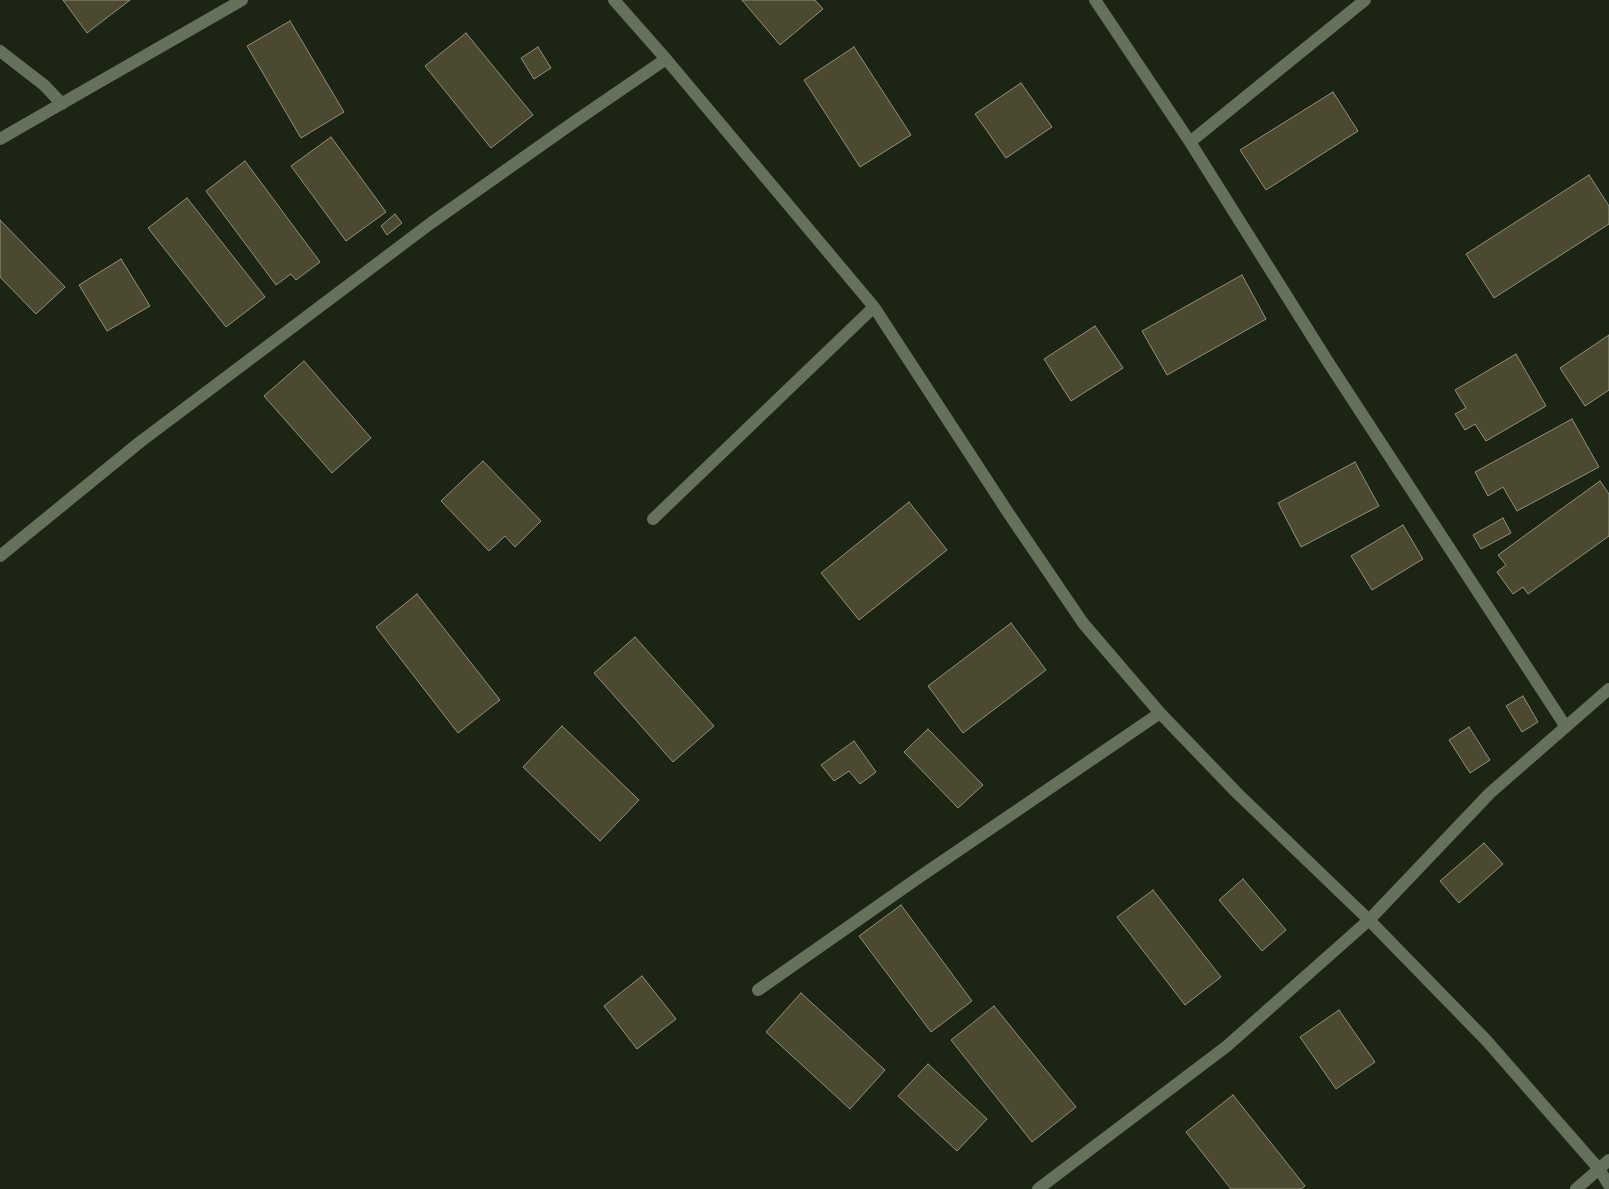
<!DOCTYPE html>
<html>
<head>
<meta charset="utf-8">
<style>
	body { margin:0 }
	canvas { display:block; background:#1c2513 }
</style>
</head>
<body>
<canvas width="1609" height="1189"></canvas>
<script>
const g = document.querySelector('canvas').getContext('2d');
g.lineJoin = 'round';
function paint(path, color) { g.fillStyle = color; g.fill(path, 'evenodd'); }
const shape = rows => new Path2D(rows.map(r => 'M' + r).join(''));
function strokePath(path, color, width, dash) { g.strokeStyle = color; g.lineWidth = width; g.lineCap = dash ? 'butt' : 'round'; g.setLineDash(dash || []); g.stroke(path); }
const building = shape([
	[63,0,130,0,87,33,63,0],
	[742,0,815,0,823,9,780,45,742,0],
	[290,21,344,112,301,138,247,46,290,21],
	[466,33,533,115,491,148,425,66,466,33],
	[538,47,551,68,534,79,521,58,538,47],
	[854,47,911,135,860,167,804,80,854,47],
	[1021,83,1052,127,1006,158,975,114,1021,83],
	[1333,92,1358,131,1266,190,1240,150,1333,92],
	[331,137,386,212,346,241,291,166,331,137],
	[245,161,320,262,296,280,291,274,276,285,206,191,245,161],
	[1589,175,1609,206,1609,224,1494,298,1466,254,1589,175],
	[187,198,265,297,226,327,148,228,187,198],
	[395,214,402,223,387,235,381,226,395,214],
	[0,220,65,287,36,314,0,277,0,220],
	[121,259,150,306,107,331,79,285,121,259],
	[1242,275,1266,319,1167,375,1142,331,1242,275],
	[1095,326,1123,368,1071,401,1044,359,1095,326],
	[1609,335,1609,390,1585,406,1560,368,1609,335],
	[1516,354,1546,406,1486,441,1475,424,1465,430,1455,414,1466,408,1455,390,1516,354],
	[304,361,371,438,332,473,264,396,304,361],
	[1572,419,1599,467,1517,511,1503,487,1488,496,1475,472,1572,419],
	[483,461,541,521,515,547,505,536,489,551,441,501,483,461],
	[1355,462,1379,506,1301,547,1278,503,1355,462],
	[1600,481,1609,494,1609,536,1528,594,1523,587,1513,594,1497,572,1506,565,1498,555,1600,481],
	[909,502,947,550,859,620,821,573,909,502],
	[1503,518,1511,533,1481,549,1473,535,1503,518],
	[1403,525,1423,559,1372,590,1351,556,1403,525],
	[417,594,500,700,458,733,376,627,417,594],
	[1011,623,1046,670,963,733,928,686,1011,623],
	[635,637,714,726,673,762,594,673,635,637],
	[1523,696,1538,722,1522,732,1506,706,1523,696],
	[562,726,639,800,600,841,523,767,562,726],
	[1469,727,1490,760,1470,773,1449,740,1469,727],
	[928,729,983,785,958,808,904,752,928,729],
	[854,741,876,772,860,784,849,771,834,781,821,765,854,741],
	[1484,843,1503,864,1459,903,1440,881,1484,843],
	[1243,879,1286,930,1262,951,1219,900,1243,879],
	[1153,890,1221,977,1185,1005,1117,917,1153,890],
	[901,905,972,1001,931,1032,859,936,901,905],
	[642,976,676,1019,637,1049,604,1006,642,976],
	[801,993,885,1070,850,1109,766,1032,801,993],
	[994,1006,1076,1107,1032,1142,951,1040,994,1006],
	[1339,1010,1375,1062,1336,1089,1300,1037,1339,1010],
	[928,1064,987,1119,957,1151,898,1096,928,1064],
	[1233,1095,1305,1186,1301,1189,1231,1189,1186,1132,1233,1095]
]);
paint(building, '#4c4933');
strokePath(building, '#939078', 1);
strokePath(shape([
	[614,0,666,59,874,307,1009,514,1083,623,1160,713,1237,793,1369,920,1490,793,1609,689],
	[1095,0,1190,142],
	[1365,0,1190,142,1330,365,1566,727],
	[0,51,44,85,62,104],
	[0,139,242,0],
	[653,519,874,307],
	[0,556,140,442,431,223,574,122,666,59],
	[758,990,918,878,1160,713],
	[1038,1189,1227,1046,1369,920,1486,1040,1599,1169,1609,1160],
	[1576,1189,1599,1169,1609,1185]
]), '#66715c', 12);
</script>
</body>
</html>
